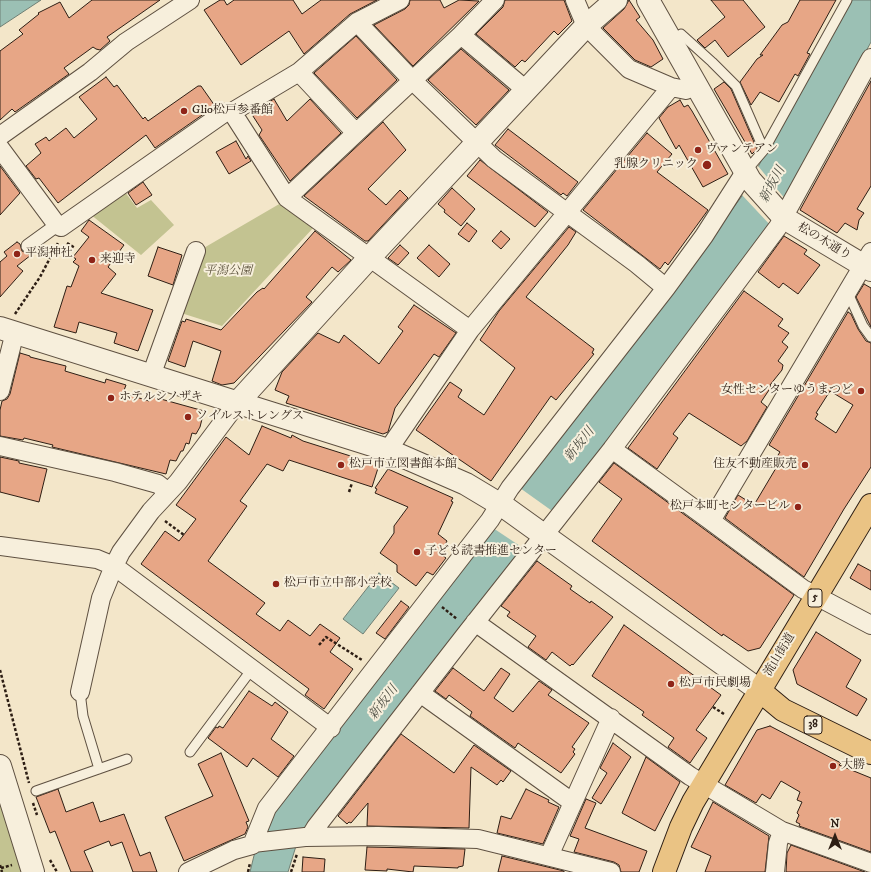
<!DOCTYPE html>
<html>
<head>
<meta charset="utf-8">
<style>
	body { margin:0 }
	#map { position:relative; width:871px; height:872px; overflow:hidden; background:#f3e6c9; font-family:"IM FELL DW Pica",serif }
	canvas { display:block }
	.north { position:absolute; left:815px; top:816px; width:40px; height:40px; -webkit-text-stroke:3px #f7efdc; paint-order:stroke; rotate:0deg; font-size:11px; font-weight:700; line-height:16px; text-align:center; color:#2d1e14 }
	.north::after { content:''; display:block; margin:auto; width:14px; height:18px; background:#2d1e14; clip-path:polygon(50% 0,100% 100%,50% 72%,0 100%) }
</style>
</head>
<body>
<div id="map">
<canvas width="871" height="872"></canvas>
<div class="north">N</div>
</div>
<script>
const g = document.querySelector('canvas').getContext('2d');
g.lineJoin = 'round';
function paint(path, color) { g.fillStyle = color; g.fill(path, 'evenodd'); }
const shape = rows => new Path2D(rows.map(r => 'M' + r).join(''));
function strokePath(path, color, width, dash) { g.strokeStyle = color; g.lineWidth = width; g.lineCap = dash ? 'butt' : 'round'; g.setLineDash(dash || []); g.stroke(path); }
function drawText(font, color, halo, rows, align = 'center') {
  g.font = font + ' "IM FELL DW Pica","Noto Serif JP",serif'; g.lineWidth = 4; g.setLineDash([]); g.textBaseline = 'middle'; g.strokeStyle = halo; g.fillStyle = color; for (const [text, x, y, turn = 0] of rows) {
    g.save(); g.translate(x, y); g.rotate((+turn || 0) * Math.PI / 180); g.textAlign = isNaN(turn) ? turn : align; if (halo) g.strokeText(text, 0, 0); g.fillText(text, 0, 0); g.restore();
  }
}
paint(shape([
	[125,192,137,208,151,200,174,225,141,255,90,214],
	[281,203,314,227,222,326,178,312,202,249],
	[0,779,26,872,0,872]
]), '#c3c391');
const water = shape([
	[0,0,41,0,0,27,0,0],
	[850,0,871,0,871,42,771,225,630,412,521,553,315,813,296,846,288,872,250,872,260,831,519,490,588,403,742,196,850,0],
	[379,573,399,588,363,634,343,619,379,573]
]);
paint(water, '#9bc0b4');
strokePath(water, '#6f7f74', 1);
paint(shape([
	[758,166,786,200,771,226,742,195],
	[520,488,555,513,526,550,493,528]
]), '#f3e6c9');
const building = shape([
	[92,0,160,0,107,37,110,41,100,50,96,49,93,47,64,68,69,74,15,112,12,109,0,120,0,51,23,34,19,30,39,14,38,13,60,2,69,18,92,0],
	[220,0,224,0,227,5,234,0,293,0,302,14,321,0,377,0,350,14,304,54,289,31,241,65,204,10,220,0],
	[410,0,440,0,444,8,459,0,479,1,413,66,374,25,405,9,409,5,410,0],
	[505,0,564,0,572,21,558,35,554,31,525,62,522,60,515,67,476,34,503,7,505,0],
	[629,0,640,17,636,20,653,40,663,59,651,67,635,60,603,28,624,9,629,0],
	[711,0,743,0,765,27,728,57,715,40,705,48,697,40,725,17,711,0],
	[800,0,836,0,808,51,807,53,810,54,798,76,795,74,779,102,760,92,751,105,740,82,757,59,763,55,760,55,782,25,788,22,800,0],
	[356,36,397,80,357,118,314,73,356,36],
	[461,49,509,90,476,125,428,80,461,49],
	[106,77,114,87,117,85,143,119,145,117,148,121,198,86,201,86,215,106,155,148,146,135,58,203,39,178,36,179,26,166,41,153,35,144,46,137,49,141,66,128,74,138,97,119,79,97,106,77],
	[871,81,871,186,857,209,864,213,859,220,857,230,845,223,837,233,800,210,871,81],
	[724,82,731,89,757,149,752,154,714,89,724,82],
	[274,99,287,121,310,99,341,133,290,181,259,135,262,130,251,113,274,99],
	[680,100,684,107,688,105,692,111,728,174,703,187,679,145,676,149,659,118,668,107,680,100],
	[383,122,406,150,368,189,386,205,400,190,408,198,368,241,365,241,304,196,383,122],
	[508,129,578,182,567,196,563,193,561,195,495,145,508,129],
	[647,133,672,154,657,172,708,210,668,265,665,262,660,269,583,210,647,133],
	[236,141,246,159,248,156,251,161,229,174,216,152,236,141],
	[480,160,548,212,535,227,467,176,480,160],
	[0,166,20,193,0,215,0,166],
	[143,182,152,195,136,205,128,193,143,182],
	[452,188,475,209,461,226,444,212,445,210,438,204,452,188],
	[89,220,124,245,108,267,116,274,101,293,153,310,138,351,114,343,117,333,79,322,76,333,54,327,67,286,71,287,79,266,73,262,76,259,73,257,89,237,81,231,89,220],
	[467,223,477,231,469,242,458,234,467,223],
	[569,227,576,232,568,245,526,297,594,349,592,353,594,354,556,400,551,396,491,481,416,430,450,382,462,390,458,397,484,415,515,368,480,340,499,311,569,227],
	[315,231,351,260,338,272,332,267,306,297,312,302,234,383,222,385,212,381,221,351,193,341,185,367,168,361,182,321,185,322,186,319,221,330,257,292,263,288,264,289,315,231],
	[501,231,510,239,501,249,492,241,501,231],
	[784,236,807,250,804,254,820,265,798,294,783,283,779,288,758,272,784,236],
	[17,242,20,244,22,251,31,255,17,266,23,271,0,297,0,262,7,256,4,252,17,242],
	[400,245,409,253,398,265,388,258,400,245],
	[429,245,450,264,439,277,417,258,429,245],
	[158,247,182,255,173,285,148,276,158,247],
	[864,284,871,288,871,327,856,297,864,284],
	[744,291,783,319,778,326,789,333,782,342,788,347,778,361,783,365,782,370,770,385,771,387,761,402,767,407,747,441,741,446,689,413,673,434,678,438,657,469,628,448,744,291],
	[414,305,456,333,439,357,434,354,395,408,388,432,383,434,286,403,289,396,275,390,282,372,318,333,339,343,344,335,379,364,403,331,398,327,414,305],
	[848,312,851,314,858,329,866,341,871,343,871,467,844,509,804,577,725,518,738,495,754,505,776,468,771,466,780,452,769,445,848,312],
	[830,391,853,405,836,433,815,419,818,414,816,413,830,391],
	[20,353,30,356,30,357,66,366,65,371,105,383,106,379,126,385,123,393,149,401,150,396,204,411,200,427,196,434,192,433,189,444,186,443,183,451,181,451,176,461,170,460,166,474,52,447,53,445,24,438,23,440,0,436,0,410,2,401,7,399,10,394,20,353],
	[262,426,291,438,292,435,303,441,379,465,372,487,289,460,283,471,267,464,240,501,247,506,208,561,265,603,256,614,280,631,288,620,310,636,320,624,340,638,330,652,353,669,324,709,305,695,309,689,141,564,165,531,179,541,196,519,176,505,226,437,249,455,262,426],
	[0,457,19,461,19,463,47,469,39,502,0,492,0,457],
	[614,463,794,595,760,648,748,651,723,634,722,636,592,541,622,499,599,482,614,463],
	[388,469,453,498,451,501,453,502,438,534,447,541,445,545,447,547,442,555,446,558,433,575,427,572,416,586,397,572,397,565,380,553,394,533,394,526,408,507,375,493,377,489,375,488,388,469],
	[537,561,572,586,570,589,590,603,591,601,613,617,573,665,572,664,570,666,552,652,546,660,528,647,536,636,507,616,510,612,501,606,537,561],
	[858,564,871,571,871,590,850,578,858,564],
	[401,601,409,607,385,639,376,633,401,601],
	[624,625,721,695,696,730,707,738,690,763,668,747,674,738,642,715,644,712,592,676,624,625],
	[816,632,861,660,846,687,867,699,857,716,797,684,793,670,816,632],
	[453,668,484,691,501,668,510,674,494,698,513,712,539,681,552,690,548,695,589,723,572,747,575,749,573,752,575,754,561,773,518,743,515,748,470,716,472,712,449,695,446,699,435,691,453,668],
	[249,691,272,706,275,702,288,712,271,739,294,756,278,777,253,758,247,767,208,738,216,727,218,728,219,726,223,728,249,691],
	[770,726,841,763,839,765,871,778,871,852,799,826,800,824,796,822,799,815,797,813,802,802,797,800,800,792,781,781,770,799,762,794,756,803,725,785,757,730,770,726],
	[401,734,454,773,474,745,511,771,503,782,501,780,497,785,471,767,469,828,367,826,368,803,351,823,349,822,347,824,338,816,401,734],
	[613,743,631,757,601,804,592,798,607,773,600,768,613,743],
	[221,753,249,821,246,822,248,827,245,834,184,861,165,817,213,796,198,764,221,753],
	[646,757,680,782,655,831,622,813,646,757],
	[58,789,66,812,93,802,100,822,124,814,140,856,150,852,157,872,133,872,122,842,111,846,109,841,84,851,93,872,71,872,55,831,50,833,36,797,58,789],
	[526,789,549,800,548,802,559,807,543,844,497,833,501,816,511,819,526,789],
	[586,799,596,803,585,828,647,851,639,872,621,872,619,865,614,862,574,852,579,839,570,836,586,799],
	[713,802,769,836,765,872,705,872,711,856,691,847,713,802],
	[791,845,865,872,786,872,787,853,791,845],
	[367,847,465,849,463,866,458,867,458,868,414,866,413,872,387,869,387,871,365,870,367,847],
	[502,856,564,871,564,872,498,872,502,856],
	[303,857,325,859,324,872,302,872,303,857]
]);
paint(building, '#e7a686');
strokePath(building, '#2d1e14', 1);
const service = shape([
	[681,34,712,62,736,86,764,150],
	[746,171,764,150,847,0],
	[848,293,863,326,871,337],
	[80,692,83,716,99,769],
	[190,752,252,669],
	[36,791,127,759]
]);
const pedestrian = shape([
	[28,246,57,225]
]);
const minor = shape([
	[575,0,586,26,629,69,671,87,686,90,696,86],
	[357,22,412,80,494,159,637,264,666,288],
	[461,35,495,0],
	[299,72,356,133,287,198,470,330],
	[232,112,287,198],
	[356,133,461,35,526,90],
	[0,136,90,72,126,42,190,0],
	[0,148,57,225,61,227,224,113,232,112,299,72,357,22,400,0],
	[871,252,711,521,803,589,871,625],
	[151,376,196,251],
	[0,391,15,332],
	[238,402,178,482,151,511,121,552,114,566,331,728],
	[0,446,115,472,158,484,168,492],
	[612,449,711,521],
	[388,450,470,330,671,87],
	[0,546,97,559,114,566,101,598,80,692],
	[475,622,690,776,782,831,871,863],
	[420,693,572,802],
	[310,837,316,827,466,634,612,449,778,227,871,58],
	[253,843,305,837,378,836,478,839,611,872],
	[549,856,611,718],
	[188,872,234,850,252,845,267,808,490,520,510,488,666,288,704,236,745,172],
	[775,872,778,843,782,831]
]);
const tertiary = shape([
	[648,0,750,180,784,218,871,270],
	[0,328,388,450,466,484,506,508,759,690],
	[238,402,370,257,586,26,616,0],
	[0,766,33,872]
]);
const primary = shape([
	[759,690,783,710,871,753],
	[664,872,681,827,693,802,871,505]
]);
strokePath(service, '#5e5041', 11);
strokePath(pedestrian, '#5e5041', 15);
strokePath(minor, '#5e5041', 20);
strokePath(tertiary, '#5e5041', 24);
strokePath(primary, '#2d1e14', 24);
strokePath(shape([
	[67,243,75,248],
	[15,314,40,277,58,243],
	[349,492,352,483],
	[165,521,184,535],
	[442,607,457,619],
	[319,645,326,637,362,660],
	[0,670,29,783],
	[713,707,724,714],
	[33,803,37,815],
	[50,860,57,872],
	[0,865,2,872],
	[1,868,12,865],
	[248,872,250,863],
	[291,872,297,854]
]), '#2d1e14', 2.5, [3, 2]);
strokePath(service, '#f7efdc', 9);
strokePath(pedestrian, '#f7efdc', 13);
strokePath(minor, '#f7efdc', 18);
strokePath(tertiary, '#f7efdc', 22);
strokePath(primary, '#eac384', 22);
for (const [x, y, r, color] of [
	[184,111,4,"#8f2418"],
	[698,150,4,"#8f2418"],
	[707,165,5,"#8f2418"],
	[17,254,4,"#8f2418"],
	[92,260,4,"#8f2418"],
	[861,391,4,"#8f2418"],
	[111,398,4,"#8f2418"],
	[188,417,4,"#8f2418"],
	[341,465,4,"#8f2418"],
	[805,465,4,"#8f2418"],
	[798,507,4,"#8f2418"],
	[417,552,4,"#8f2418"],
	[276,584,4,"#8f2418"],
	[671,684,4,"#8f2418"],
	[833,766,4,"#8f2418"]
]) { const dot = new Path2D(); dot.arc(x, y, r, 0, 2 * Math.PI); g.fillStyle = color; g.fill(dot); strokePath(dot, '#f7efdc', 1.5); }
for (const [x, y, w] of [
	[815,598,14],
	[813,725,18]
]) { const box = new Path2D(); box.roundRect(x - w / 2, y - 9, w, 18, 3); g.fillStyle = '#f7efdc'; g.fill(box); strokePath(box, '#2d1e14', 1); }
drawText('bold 11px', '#2d1e14', null, [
	["5",815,598],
	["38",813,725]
]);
drawText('12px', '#2d1e14', '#f7efdc', [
	["Glio松戸参番館",192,111],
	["ヴァンテアン",706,150],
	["乳腺クリニック",698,165,"right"],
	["平潟神社",25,254],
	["来迎寺",100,260],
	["女性センターゆうまつど",853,391,"right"],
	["ホテルシノザキ",119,398],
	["ソイルストレングス",196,417],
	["松戸市立図書館本館",349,465],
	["住友不動産販売",797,465,"right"],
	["松戸本町センタービル",790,507,"right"],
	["子ども読書推進センター",425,552],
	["松戸市立中部小学校",284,584],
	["松戸市民劇場",679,684],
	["大勝",841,766]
], 'left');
drawText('12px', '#2d1e14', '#f7efdc', [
	["松の木通り",824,242,31],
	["流山街道",780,655,-59]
]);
drawText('italic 12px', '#5a503a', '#f7efdc', [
	["平潟公園",228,272]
]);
drawText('italic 13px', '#4e4f44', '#f7efdc', [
	["新坂川",773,185,-62],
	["新坂川",580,445,-52],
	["新坂川",384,703,-53]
]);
</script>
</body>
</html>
